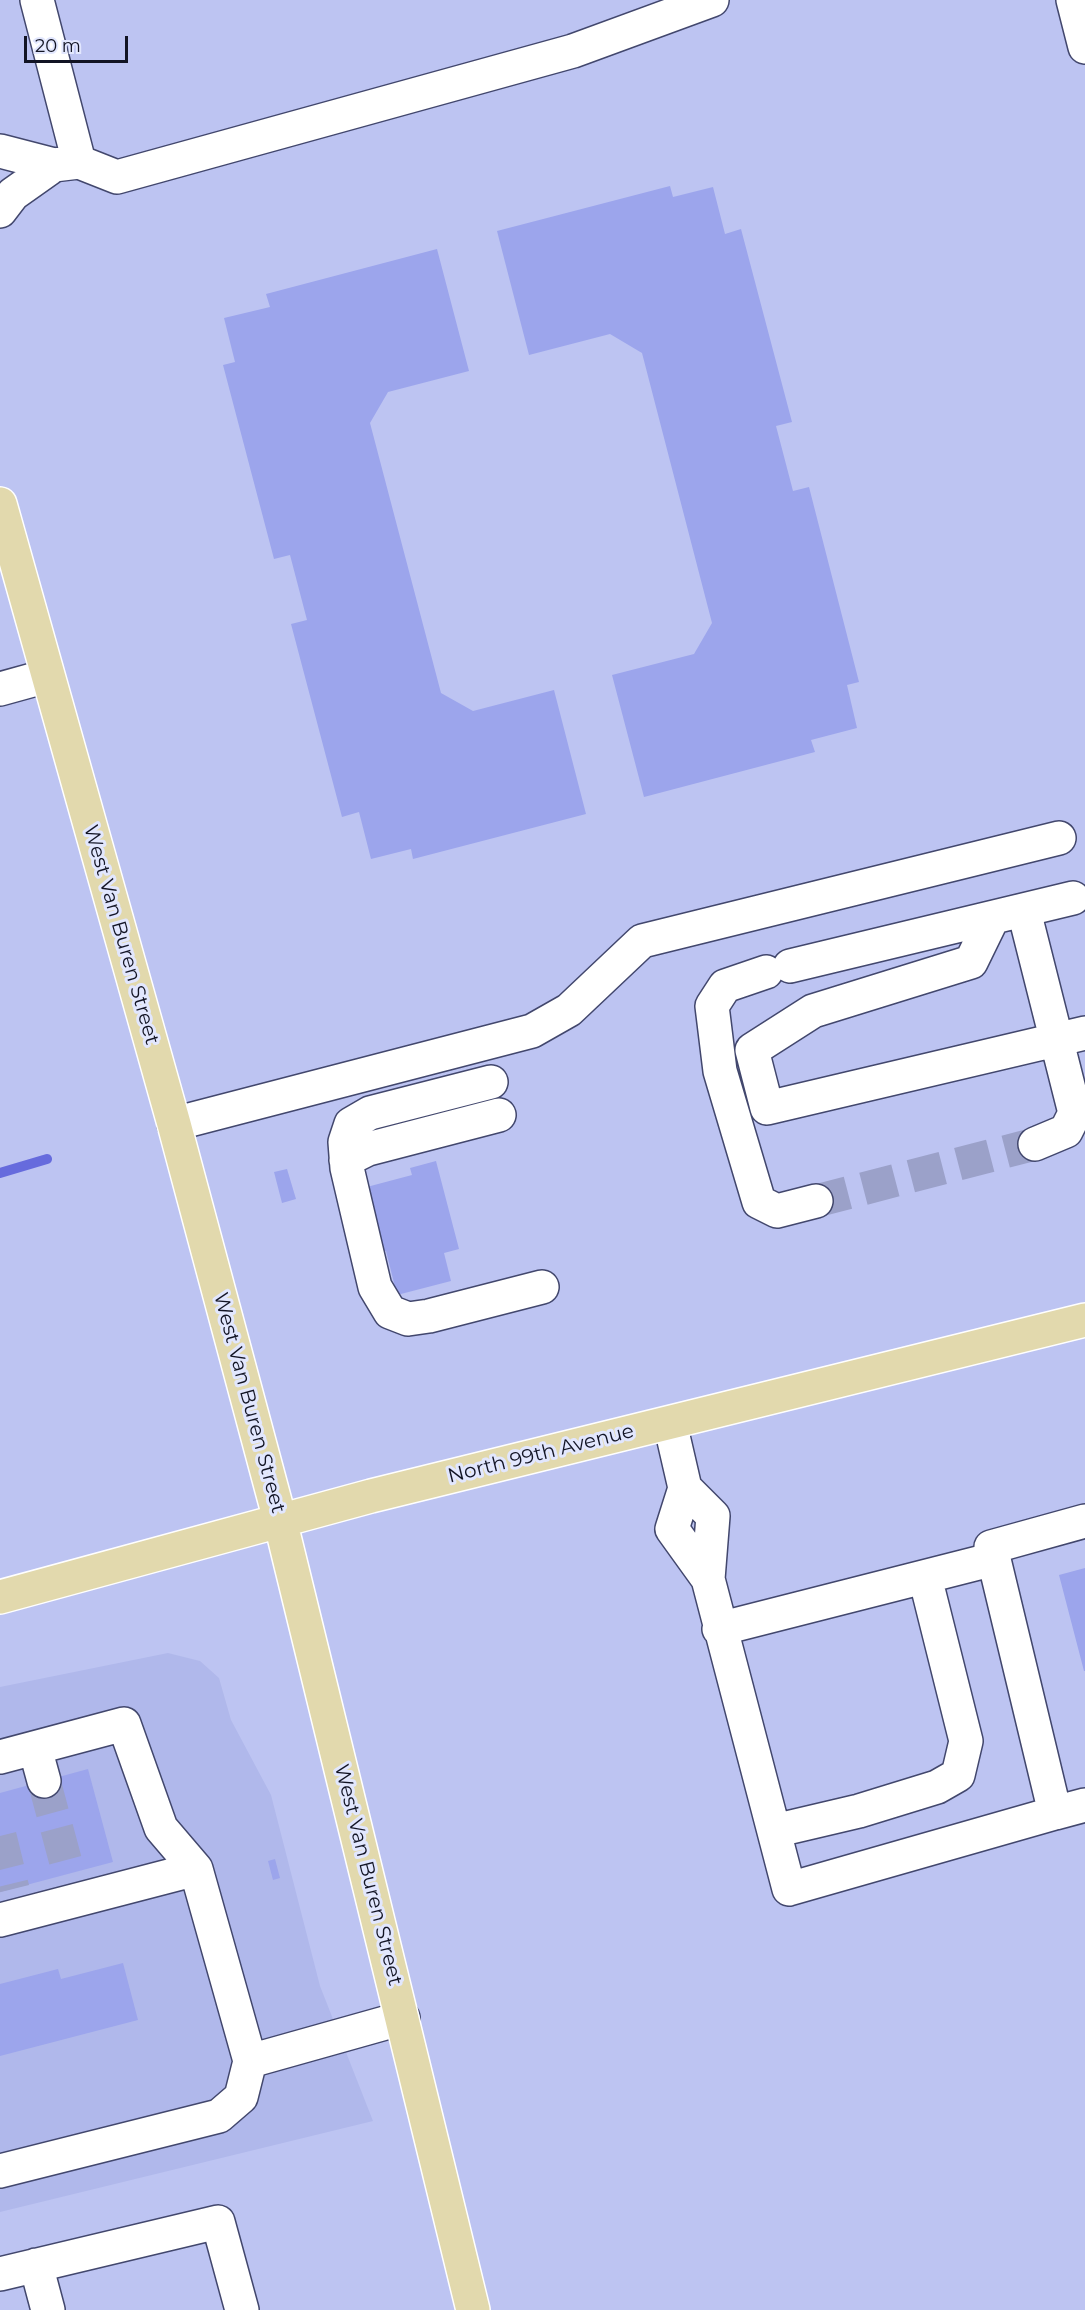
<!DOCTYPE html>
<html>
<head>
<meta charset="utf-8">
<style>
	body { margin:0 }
	#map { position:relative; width:1085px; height:2310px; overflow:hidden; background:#bdc4f2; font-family:Montserrat,sans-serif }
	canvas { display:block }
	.scale { position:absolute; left:24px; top:36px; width:104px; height:27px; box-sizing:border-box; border:3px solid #121424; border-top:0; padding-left:8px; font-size:18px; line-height:21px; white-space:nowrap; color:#121424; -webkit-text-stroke:4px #e2e7fe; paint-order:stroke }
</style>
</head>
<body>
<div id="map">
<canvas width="1085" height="2310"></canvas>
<div class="scale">20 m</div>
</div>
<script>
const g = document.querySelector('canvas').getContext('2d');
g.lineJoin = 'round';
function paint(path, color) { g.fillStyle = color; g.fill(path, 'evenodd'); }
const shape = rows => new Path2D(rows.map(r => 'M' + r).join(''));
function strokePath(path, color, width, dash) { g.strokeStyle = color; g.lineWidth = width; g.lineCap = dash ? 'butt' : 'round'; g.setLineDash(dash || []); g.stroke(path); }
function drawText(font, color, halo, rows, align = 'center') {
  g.font = font + ' Montserrat,sans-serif'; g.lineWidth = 6; g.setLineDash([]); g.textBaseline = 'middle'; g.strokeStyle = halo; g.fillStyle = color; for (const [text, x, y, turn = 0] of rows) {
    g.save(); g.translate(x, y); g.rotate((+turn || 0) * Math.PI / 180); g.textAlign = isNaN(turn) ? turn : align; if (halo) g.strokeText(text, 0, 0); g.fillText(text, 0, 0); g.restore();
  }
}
paint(shape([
	[168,1653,200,1661,219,1678,231,1720,271,1795,320,1986,373,2121,0,2212,0,1687]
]), '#b0b8eb');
strokePath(shape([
	[0,1173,47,1159]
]), '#666bdd', 10);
paint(shape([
	[670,186,673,197,713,187,725,234,741,229,792,422,776,426,793,491,809,487,859,682,847,685,857,728,811,740,815,752,644,797,612,675,694,654,712,623,642,353,610,334,529,355,497,231],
	[437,249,469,371,388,392,370,423,441,693,473,711,554,690,586,814,413,859,411,849,371,859,359,812,342,817,291,624,307,620,290,555,274,559,223,365,235,362,224,318,270,307,266,294],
	[436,1161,459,1249,444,1253,451,1281,397,1295,386,1251,354,1260,363,1188,412,1175,410,1168],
	[287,1169,296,1199,282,1203,274,1172],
	[1085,1568,1085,1671,1084,1671,1059,1575],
	[88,1769,113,1862,0,1892,0,1793],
	[275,1859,280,1878,273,1880,268,1861],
	[123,1963,138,2020,0,2056,0,1984,58,1969,61,1979]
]), '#9ca5ec');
strokePath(shape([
	[816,1201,1035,1144],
	[44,1781,69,1874],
	[0,1836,13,1889]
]), '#9ba1c9', 33, [33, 16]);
const minor = shape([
	[37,0,79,162],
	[1073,0,1085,47],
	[0,151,54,165,79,162,117,177,573,51,712,0],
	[0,211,13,194,54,165],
	[0,689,47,676],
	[1024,911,1075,1113,1066,1131,1035,1144],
	[992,919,971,962,813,1011,752,1050,767,1108,1085,1033],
	[790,966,1073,898],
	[766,972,725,986,712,1006,720,1071,759,1202,777,1211,816,1201],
	[491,1082,370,1113,351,1124,345,1142,347,1168,375,1287,390,1312,408,1319,429,1316,542,1287],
	[174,1124,532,1031,569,1010,642,941,1059,838],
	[346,1160,368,1149,499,1115],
	[670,1423,685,1488,713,1516,708,1579,789,1889,1055,1813],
	[685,1488,672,1529,708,1579],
	[1085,1521,991,1547,1055,1813,1085,1805],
	[719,1629,994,1559],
	[35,1748,44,1781],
	[0,1757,124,1724,161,1828,196,1869,250,2061,403,2018],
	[774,1831,859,1811,937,1787,958,1775,966,1741,925,1577],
	[0,1920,196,1869],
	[0,2171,219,2116,241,2097,250,2061],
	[36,2265,48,2310],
	[0,2274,218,2222,242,2310]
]);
const major = shape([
	[0,504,174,1124,280,1520,473,2310],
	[0,1597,371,1496,1085,1320]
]);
strokePath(minor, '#42476d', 36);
strokePath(major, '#fff', 36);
strokePath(minor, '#fff', 33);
strokePath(major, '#e2d9ad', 33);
drawText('20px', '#121424', '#e2e7fe', [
	["West Van Buren Street",121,935,74],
	["West Van Buren Street",249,1403,75],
	["North 99th Avenue",541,1454,-14],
	["West Van Buren Street",368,1875,76]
]);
</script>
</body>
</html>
